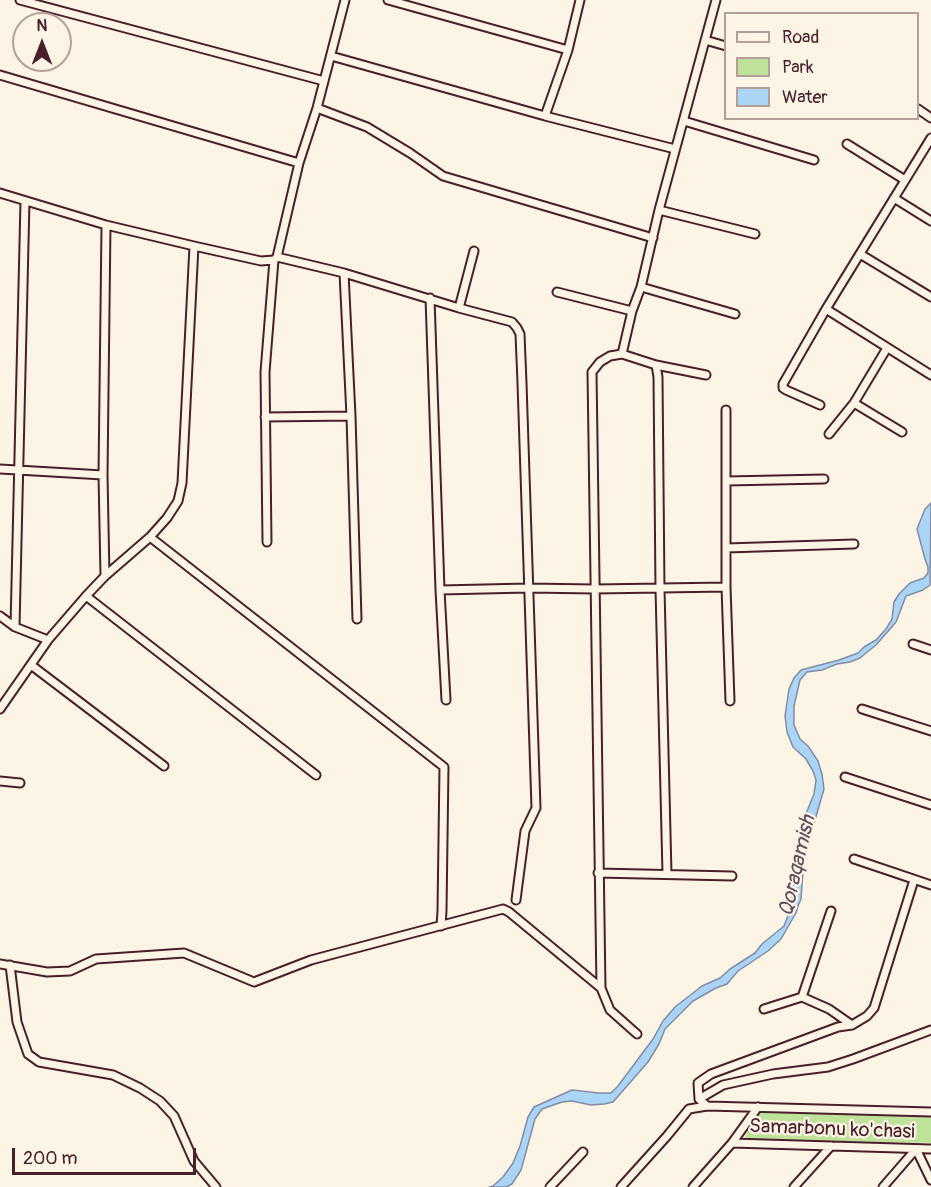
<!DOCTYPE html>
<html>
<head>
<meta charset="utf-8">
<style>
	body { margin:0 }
	#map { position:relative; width:931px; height:1187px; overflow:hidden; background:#fcf5e5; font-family:Pangolin,sans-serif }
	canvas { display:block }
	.legend { position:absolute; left:724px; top:12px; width:195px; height:108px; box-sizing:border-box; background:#fcf5e5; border:2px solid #b59f9b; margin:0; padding:8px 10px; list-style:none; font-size:18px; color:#4a1f2b }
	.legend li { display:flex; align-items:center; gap:12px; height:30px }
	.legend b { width:30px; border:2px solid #b59f9b }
	.north { position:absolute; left:12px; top:12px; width:60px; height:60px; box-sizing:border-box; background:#fcf5e5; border:2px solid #b59f9b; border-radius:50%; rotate:0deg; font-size:16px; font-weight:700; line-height:24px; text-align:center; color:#4a1f2b }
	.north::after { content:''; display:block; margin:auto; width:21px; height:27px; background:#4a1f2b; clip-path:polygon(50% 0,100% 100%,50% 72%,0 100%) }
	.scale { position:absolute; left:12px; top:1148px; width:184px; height:27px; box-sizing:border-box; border:3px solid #4a1f2b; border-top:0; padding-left:8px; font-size:18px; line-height:21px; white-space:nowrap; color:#4a1f2b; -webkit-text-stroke:4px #fcf5e5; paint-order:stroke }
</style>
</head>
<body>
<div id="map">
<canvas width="931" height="1187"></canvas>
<ul class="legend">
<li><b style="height:8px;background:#fcf5e5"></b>Road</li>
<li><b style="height:16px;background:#bfe29b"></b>Park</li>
<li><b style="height:16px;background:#abd5f6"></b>Water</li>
</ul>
<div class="north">N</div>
<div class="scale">200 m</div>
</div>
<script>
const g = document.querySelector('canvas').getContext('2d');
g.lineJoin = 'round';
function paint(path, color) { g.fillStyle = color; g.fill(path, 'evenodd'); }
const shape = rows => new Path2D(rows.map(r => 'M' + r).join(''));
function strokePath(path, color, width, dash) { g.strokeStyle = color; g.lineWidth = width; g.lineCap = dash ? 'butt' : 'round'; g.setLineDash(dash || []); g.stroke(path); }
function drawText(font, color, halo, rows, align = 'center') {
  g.font = font + ' Pangolin,sans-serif'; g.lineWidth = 4.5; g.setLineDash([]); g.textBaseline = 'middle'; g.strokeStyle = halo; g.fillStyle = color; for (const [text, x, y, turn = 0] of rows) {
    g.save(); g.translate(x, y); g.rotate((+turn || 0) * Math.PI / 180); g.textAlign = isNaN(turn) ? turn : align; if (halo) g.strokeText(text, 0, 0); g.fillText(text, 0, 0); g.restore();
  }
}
paint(shape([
	[759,1111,931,1116,931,1143,743,1140]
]), '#bfe29b');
const water = shape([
	[931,503,930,585,923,590,906,596,896,622,890,629,876,645,860,658,850,662,837,664,822,670,807,672,800,680,794,706,794,725,800,739,808,746,818,761,822,774,824,789,804,858,801,899,798,906,796,913,781,939,768,951,738,971,727,984,716,988,693,1001,665,1029,659,1044,648,1062,613,1102,604,1104,591,1105,572,1101,562,1102,542,1109,535,1119,521,1170,512,1184,506,1187,489,1187,493,1186,503,1177,513,1163,520,1146,528,1117,534,1107,572,1090,599,1093,611,1093,618,1086,653,1039,663,1021,675,1007,702,986,720,978,730,969,755,953,762,944,784,926,789,913,793,892,794,874,800,834,803,821,814,794,816,780,813,771,806,759,793,747,787,732,785,716,789,689,794,678,801,670,839,660,858,653,864,647,876,640,886,629,892,619,894,602,899,594,910,583,924,578,928,573,928,567,925,559,917,529,925,509,931,503]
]);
paint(water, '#abd5f6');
strokePath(water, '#848ca5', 1.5);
const minor = shape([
	[20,0,324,81],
	[388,0,568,50],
	[705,40,726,46],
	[331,56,545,116,675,149],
	[0,75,299,163],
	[317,108,367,127,410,153,443,176,653,238],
	[918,109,931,118],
	[545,116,568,50,580,0],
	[684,121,814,160],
	[847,144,905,180],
	[0,193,106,225,194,246,261,261,274,260,277,257,344,273,459,308,512,322,517,328,520,334,522,383,536,808,525,831,516,900],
	[894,198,931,221],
	[659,210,755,234],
	[860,254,931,297],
	[277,257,299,163,317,108,345,0],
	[344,273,351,416,357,619],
	[641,287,735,314],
	[557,292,632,311],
	[430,298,440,590,446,700],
	[459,308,474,251],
	[826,309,931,375],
	[887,348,854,403,902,432],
	[622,354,632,311,641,287,659,210,716,0],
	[656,365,658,377,660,589,667,874],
	[820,405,786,390,783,388,783,384,826,309,931,138],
	[726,410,726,587,730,701],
	[265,417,351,416],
	[829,434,854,403],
	[0,469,103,475],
	[726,481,824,479],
	[150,537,444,767,442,911,441,926],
	[267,542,265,372,274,260],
	[726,548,854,544],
	[105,576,103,475,106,225],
	[440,590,528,588,595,589,726,587],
	[86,596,316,775],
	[0,616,15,627,48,640],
	[15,627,25,201],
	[913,644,931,650],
	[31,665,164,766],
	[0,709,48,640,86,596,105,576,150,537,167,518,178,501,182,483,194,246],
	[862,709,931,731],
	[845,777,931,805],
	[0,781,20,783],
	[854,859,931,885],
	[598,873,732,876],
	[0,964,47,972,70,971,96,959,184,953,254,982,311,960,503,909,509,912,601,988,610,1010,637,1034],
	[10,965,17,1022,28,1054,39,1062,113,1075,140,1088,160,1101,174,1116,194,1161,216,1187],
	[601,988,592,372,600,362,610,356,622,354,656,365,706,375],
	[802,997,831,911],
	[764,1009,802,997,829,1009,852,1025],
	[699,1099,723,1085,773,1074,828,1067,853,1059,931,1030],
	[707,1106,699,1099,698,1083,711,1074,838,1027,852,1025,867,1016,874,1008,914,880],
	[732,1143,931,1149],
	[550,1187,583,1152],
	[621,1187,667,1136,689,1109,707,1106,931,1112],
	[693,1187,732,1143,758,1107],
	[794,1187,831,1146],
	[883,1187,916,1149,931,1180]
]);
strokePath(minor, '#4a1f2b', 11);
strokePath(minor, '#fcf5e5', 7);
drawText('20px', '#4a1f2b', '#fcf5e5', [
	["Samarbonu ko'chasi",832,1130,2]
]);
drawText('italic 21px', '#624c5e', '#fcf5e5', [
	["Qoraqamish",798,866,-77]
]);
</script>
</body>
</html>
